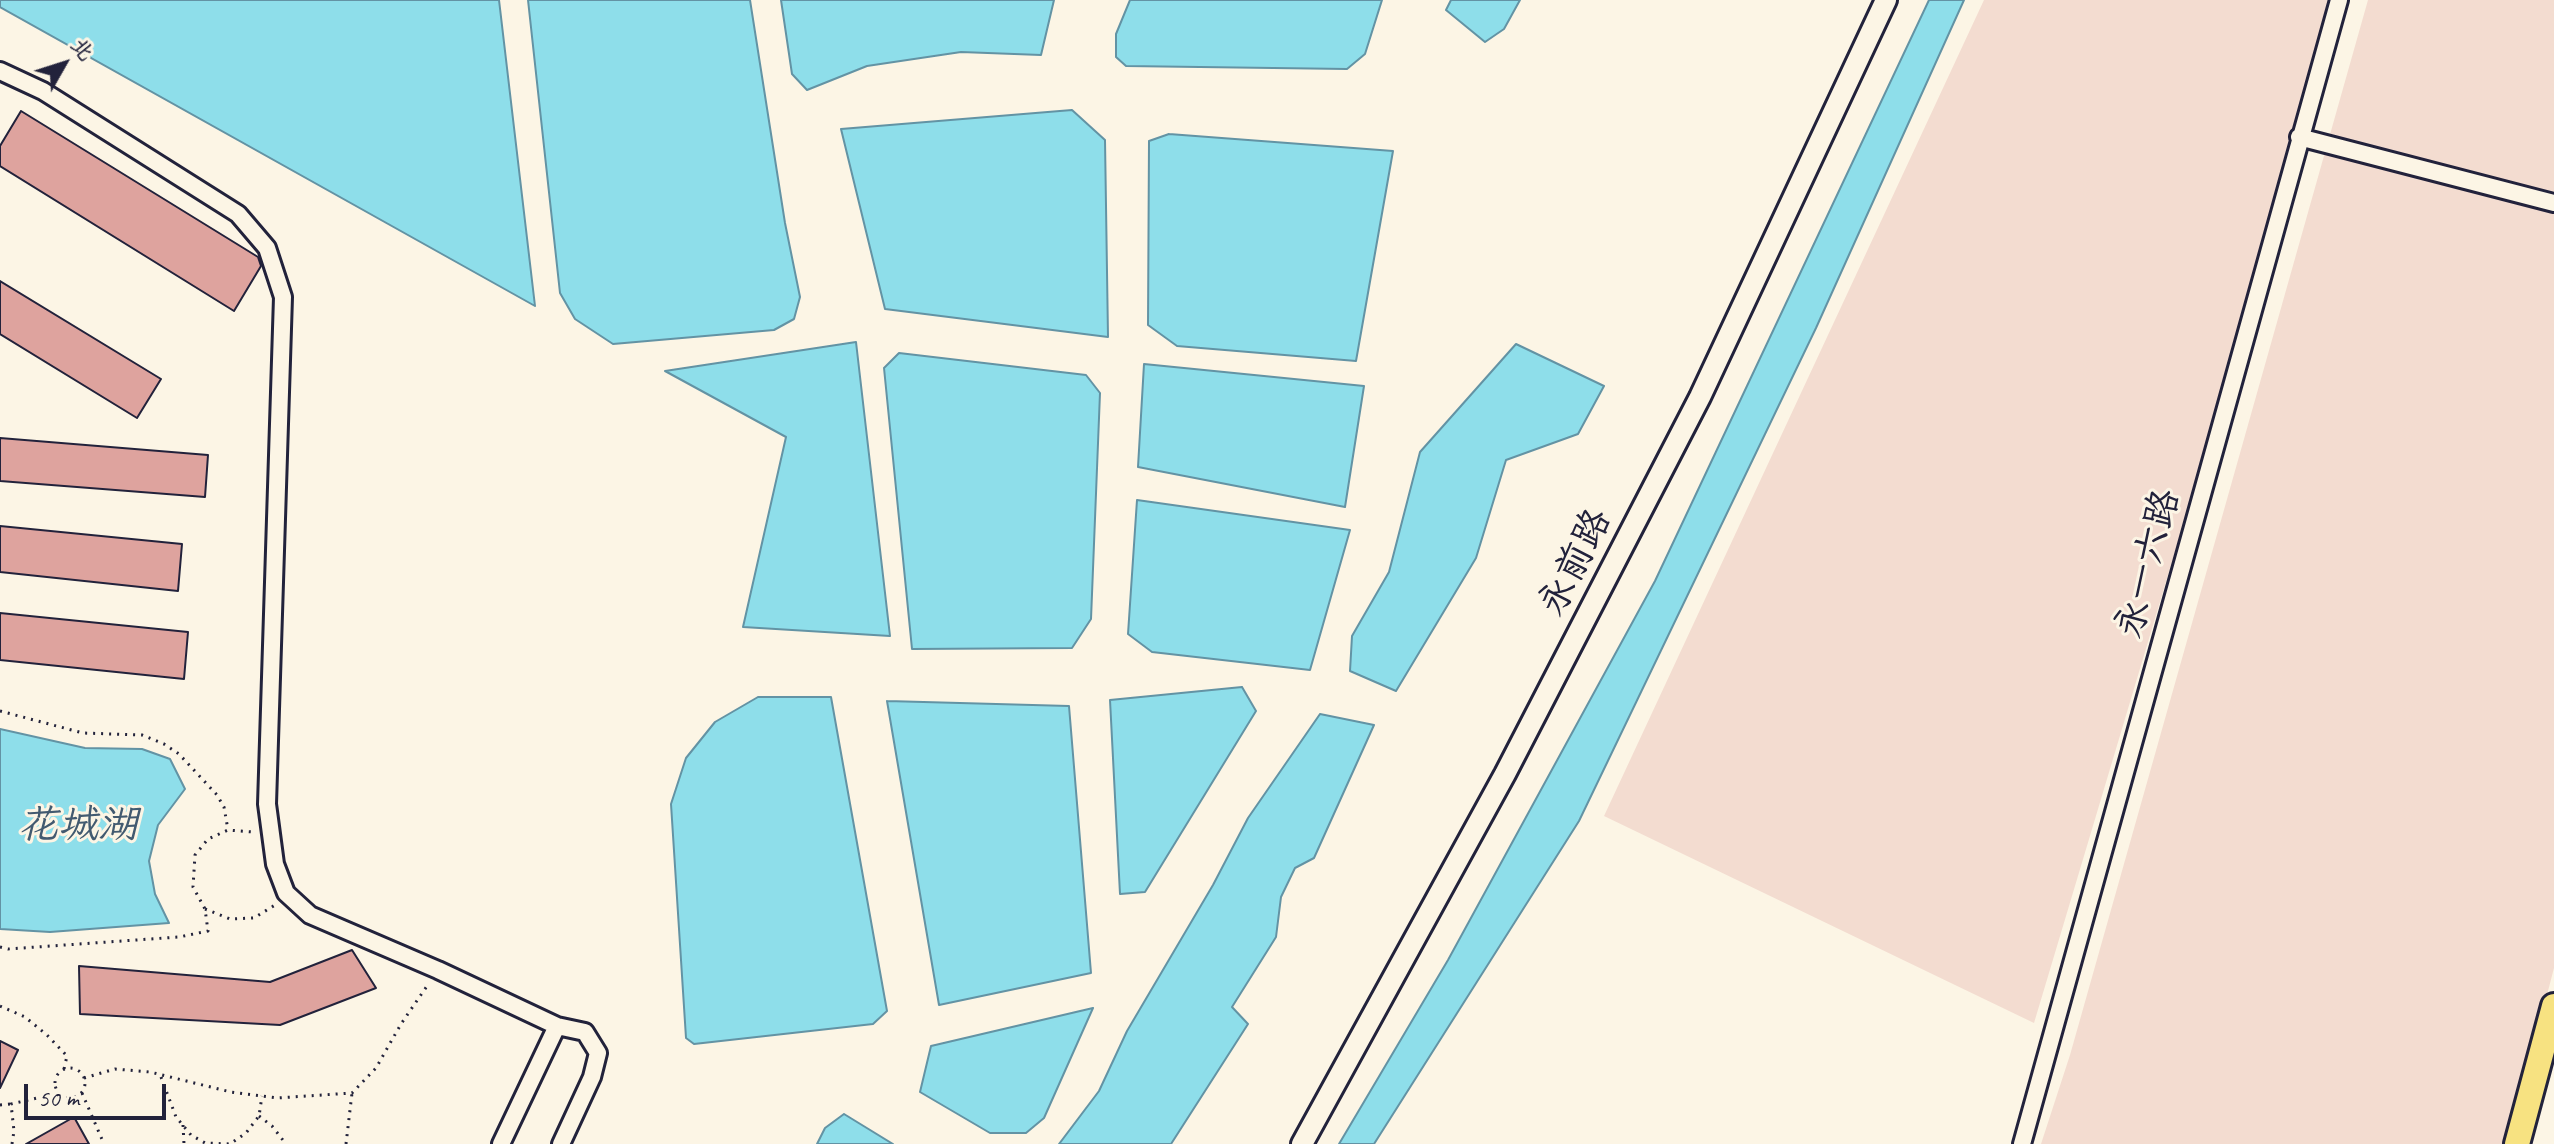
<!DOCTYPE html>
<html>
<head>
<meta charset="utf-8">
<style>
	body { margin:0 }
	#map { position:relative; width:2554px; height:1144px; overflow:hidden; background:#fcf5e5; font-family:Caveat,"LXGW WenKai TC",sans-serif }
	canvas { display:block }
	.north { position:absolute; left:24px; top:24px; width:80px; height:80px; -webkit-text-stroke:6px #fcf5e5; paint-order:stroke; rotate:51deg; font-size:22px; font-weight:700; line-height:32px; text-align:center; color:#22223b }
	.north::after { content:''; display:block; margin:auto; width:28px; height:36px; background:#22223b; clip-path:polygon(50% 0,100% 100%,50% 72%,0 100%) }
	.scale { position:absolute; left:24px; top:1084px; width:142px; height:36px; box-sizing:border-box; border:4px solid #22223b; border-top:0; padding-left:10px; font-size:24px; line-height:28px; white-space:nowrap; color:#22223b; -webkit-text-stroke:6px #fcf5e5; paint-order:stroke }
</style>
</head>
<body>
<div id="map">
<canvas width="2554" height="1144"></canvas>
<div class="north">北</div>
<div class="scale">50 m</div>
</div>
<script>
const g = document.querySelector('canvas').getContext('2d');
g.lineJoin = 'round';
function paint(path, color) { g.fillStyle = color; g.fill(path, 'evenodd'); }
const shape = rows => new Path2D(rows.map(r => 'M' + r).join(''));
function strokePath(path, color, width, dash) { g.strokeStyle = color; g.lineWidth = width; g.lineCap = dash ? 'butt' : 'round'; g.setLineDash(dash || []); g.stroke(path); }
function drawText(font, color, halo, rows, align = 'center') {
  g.font = font + ' Caveat,"LXGW WenKai TC",sans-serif'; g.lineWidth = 6; g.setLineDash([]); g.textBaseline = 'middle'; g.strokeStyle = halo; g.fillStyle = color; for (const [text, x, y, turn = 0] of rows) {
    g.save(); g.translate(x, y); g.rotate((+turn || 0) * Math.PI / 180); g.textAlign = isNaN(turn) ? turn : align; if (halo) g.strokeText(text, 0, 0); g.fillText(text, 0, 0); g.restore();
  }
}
paint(shape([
	[1984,0,2330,0,2299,137,2034,1023,1604,816],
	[2368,0,2554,0,2554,968,2508,1144,2041,1144,2070,1055]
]), '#f3dcd0');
const water = shape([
	[0,0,499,0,535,306,0,7,0,0],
	[528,0,750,0,785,223,800,297,794,319,774,330,613,344,575,319,560,293,528,0],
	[781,0,1054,0,1041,55,961,52,867,66,807,90,792,74,781,0],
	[1130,0,1382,0,1365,54,1347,69,1126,66,1116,57,1116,34,1130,0],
	[1451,0,1520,0,1504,29,1485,42,1446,10,1451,0],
	[1929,0,1964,0,1816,328,1579,821,1374,1144,1339,1144,1448,960,1655,581,1929,0],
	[1072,110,1105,140,1108,337,885,309,841,129,1072,110],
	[1169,134,1393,151,1356,361,1177,346,1148,325,1149,141,1169,134],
	[856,342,890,636,743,627,786,437,665,371,856,342],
	[1516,344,1604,386,1578,434,1506,460,1476,558,1396,691,1350,671,1352,636,1389,572,1420,452,1516,344],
	[899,353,1086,375,1100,393,1091,619,1072,648,912,649,884,368,899,353],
	[1144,364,1364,386,1345,507,1138,467,1144,364],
	[1137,500,1350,530,1310,670,1152,652,1128,634,1137,500],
	[1242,687,1256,711,1145,892,1120,894,1110,700,1242,687],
	[758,697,831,697,887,1011,873,1024,694,1044,686,1038,671,804,686,758,715,722,758,697],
	[887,701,1069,706,1091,973,939,1005,887,701],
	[1320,714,1374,725,1314,858,1295,868,1281,897,1276,937,1232,1007,1248,1024,1171,1144,1059,1144,1099,1091,1127,1031,1213,885,1248,818,1320,714],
	[0,729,85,748,142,749,170,759,185,789,158,825,149,861,155,894,169,923,50,932,0,929,0,729],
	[1093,1008,1044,1118,1026,1133,990,1133,920,1092,931,1046,1093,1008],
	[844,1114,893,1144,817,1144,825,1128,844,1114]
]);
paint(water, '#8edeea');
strokePath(water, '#6393a4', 2);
const building = shape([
	[21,111,258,257,261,266,234,311,0,166,0,146,21,111],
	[0,281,161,379,137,418,0,334,0,281],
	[0,438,208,455,205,497,0,481,0,438],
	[0,526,182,544,178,591,0,572,0,526],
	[0,613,188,632,184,679,0,660,0,613],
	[352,950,376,988,280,1025,80,1014,79,966,270,982,352,950],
	[0,1041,18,1050,0,1088,0,1041],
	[74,1117,89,1144,26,1144,74,1117]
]);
paint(building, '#dea39e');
strokePath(building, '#22223b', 2);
const minor = shape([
	[0,71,43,91,238,214,267,248,283,297,267,804,275,864,286,893,310,915,438,970,557,1026,585,1032,598,1053,592,1077,561,1144],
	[2299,137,2554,203],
	[501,1144,557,1026],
	[2022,1144,2339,0]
]);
const tertiary = shape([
	[1302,1144,1505,774,1700,397,1886,0]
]);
const primary = shape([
	[2517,1144,2554,1006]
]);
strokePath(minor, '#22223b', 22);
strokePath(tertiary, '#22223b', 26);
strokePath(primary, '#22223b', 30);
strokePath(shape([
	[0,711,83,733,142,735,164,744,179,754,217,795,224,807,228,830],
	[205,909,230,919,254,918,275,905],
	[0,947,8,949,179,937,208,931,205,909,193,887,195,855,208,839,228,830,253,832],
	[0,1006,25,1017,47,1035,67,1056,64,1069],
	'55 1083a15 15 0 1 1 30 0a15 15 0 1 1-30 0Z',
	[161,1077,176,1117,191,1135,205,1143,230,1144,246,1133,259,1116,262,1096],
	[84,1078,115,1069,150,1072,231,1092,277,1098,352,1093,376,1068,401,1024,427,986],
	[82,1093,104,1144],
	[0,1105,11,1104],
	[259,1116,272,1126,286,1144],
	[183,1125,184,1144],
	[12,1144,14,1131,11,1104,59,1093],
	[346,1144,352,1093]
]), '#22223b', 3, [2, 6]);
strokePath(minor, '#fcf5e5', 16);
strokePath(tertiary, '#fcf5e5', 20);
strokePath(primary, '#f7e281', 24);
drawText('38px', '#22223b', '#fcf5e5', [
	["永前路",1576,563,-63],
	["永一六路",2149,564,-75]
]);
drawText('italic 40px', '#425a70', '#fcf5e5', [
	["花城湖",78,827]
]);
</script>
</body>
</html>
